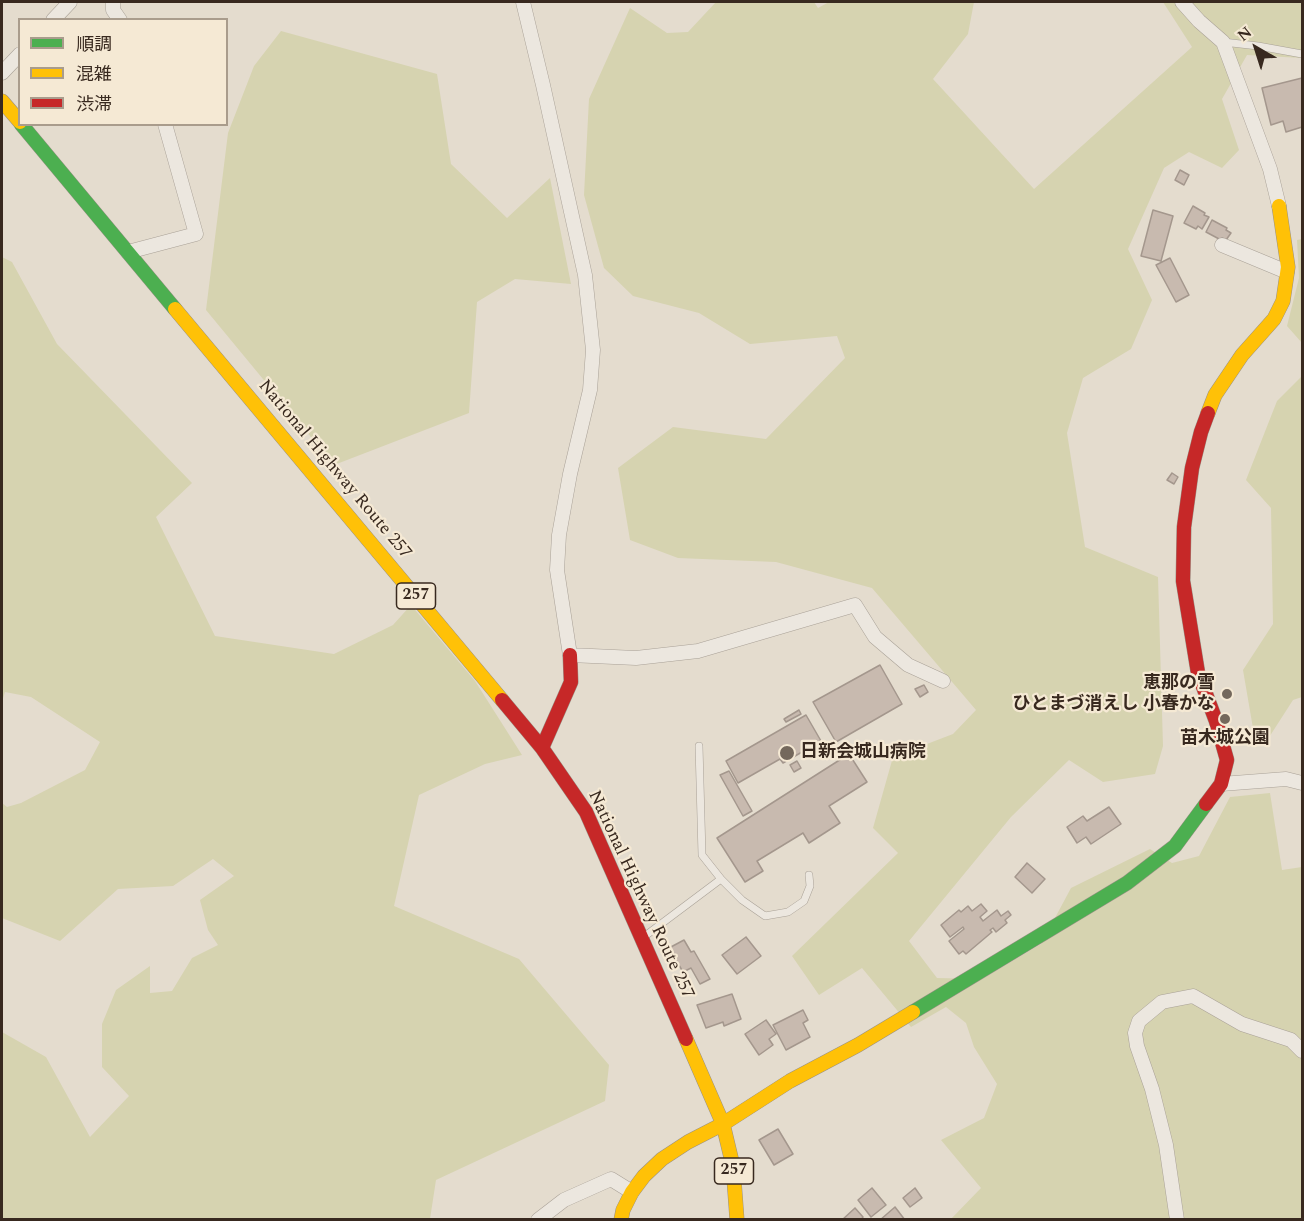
<!DOCTYPE html>
<html>
<head>
<meta charset="utf-8">
<style>
	body { margin:0 }
	#map { position:relative; width:1304px; height:1221px; overflow:hidden; background:#e4dcce; font-family:Spectral,"Noto Sans JP",serif }
	canvas { display:block }
	.frame { position:absolute; inset:0; border:3px solid #38291f; pointer-events:none }
	.legend { position:absolute; left:18px; top:18px; width:210px; height:108px; box-sizing:border-box; background:#f5e9d4; border:2px solid #a99c8c; margin:0; padding:8px 10px; list-style:none; font-size:18px; color:#38291f }
	.legend li { display:flex; align-items:center; gap:12px; height:30px }
	.legend b { width:30px; border:2px solid #a99c8c }
	.north { position:absolute; left:1226px; top:18px; width:60px; height:60px; -webkit-text-stroke:4px #f5e9d4; paint-order:stroke; rotate:321deg; font-size:16px; font-weight:700; line-height:24px; text-align:center; color:#38291f }
	.north::after { content:''; display:block; margin:auto; width:21px; height:27px; background:#38291f; clip-path:polygon(50% 0,100% 100%,50% 72%,0 100%) }
</style>
</head>
<body>
<div id="map">
<canvas width="1304" height="1221"></canvas>
<div class="frame"></div>
<ul class="legend">
<li><b style="height:8px;background:#4caf50"></b>順調</li>
<li><b style="height:8px;background:#ffc107"></b>混雑</li>
<li><b style="height:8px;background:#c62828"></b>渋滞</li>
</ul>
<div class="north">N</div>
</div>
<script>
const g = document.querySelector('canvas').getContext('2d');
g.lineJoin = 'round';
function paint(path, color) { g.fillStyle = color; g.fill(path, 'evenodd'); }
const shape = rows => new Path2D(rows.map(r => 'M' + r).join(''));
function strokePath(path, color, width, dash) { g.strokeStyle = color; g.lineWidth = width; g.lineCap = dash ? 'butt' : 'round'; g.setLineDash(dash || []); g.stroke(path); }
function drawText(font, color, halo, rows, align = 'center') {
  g.font = font + ' Spectral,"Noto Sans JP",serif'; g.lineWidth = 4.5; g.setLineDash([]); g.textBaseline = 'middle'; g.strokeStyle = halo; g.fillStyle = color; for (const [text, x, y, turn = 0] of rows) {
    g.save(); g.translate(x, y); g.rotate((+turn || 0) * Math.PI / 180); g.textAlign = isNaN(turn) ? turn : align; if (halo) g.strokeText(text, 0, 0); g.fillText(text, 0, 0); g.restore();
  }
}
paint(shape([
	[716,2,814,2,818,8,829,2,974,2,968,34,933,79,1034,189,1192,47,1163,2,1302,2,1302,58,1247,55,1222,99,1239,150,1222,168,1189,152,1164,168,1128,249,1152,300,1131,349,1083,378,1067,433,1085,547,1158,577,1163,746,1155,774,1103,782,1069,760,1011,817,909,941,937,978,982,979,1041,944,1071,888,1150,849,1172,863,1199,856,1230,797,1270,793,1282,870,1302,867,1302,1219,951,1219,981,1188,941,1140,984,1118,997,1084,974,1047,966,1023,946,1007,911,1027,862,968,819,995,792,956,898,853,873,828,893,757,953,734,976,710,872,588,776,562,678,558,630,540,618,468,673,427,766,439,845,358,837,336,750,344,699,313,633,296,604,268,584,195,589,99,630,8,667,33,688,32],
	[281,31,437,74,451,164,507,218,550,178,571,284,515,279,477,302,469,413,334,465,206,310,228,133,254,66],
	[1302,239,1302,343,1287,326,1299,278,1297,240],
	[2,257,12,262,57,344,192,483,156,517,215,636,334,654,393,625,411,605,475,681,522,755,485,764,419,795,394,906,519,959,609,1065,605,1101,436,1180,430,1219,2,1219,2,1032,46,1057,90,1137,129,1096,102,1067,102,1024,116,990,150,966,150,993,172,991,192,958,218,945,208,930,200,900,234,876,213,859,173,886,118,889,60,941,2,918,2,803,7,807,21,803,85,770,100,742,31,697,5,692,2,702],
	[1302,376,1302,697,1293,700,1266,742,1255,740,1243,670,1273,624,1271,508,1246,480,1277,401]
]), '#d6d3b0');
const building = shape([
	[1302,78,1302,127,1286,132,1283,121,1271,125,1262,88,1302,78],
	[1180,170,1189,175,1184,185,1175,180,1180,170],
	[1193,206,1205,213,1204,215,1209,217,1202,229,1198,226,1196,229,1184,223,1193,206],
	[1153,210,1173,216,1161,261,1141,256,1153,210],
	[1212,220,1227,228,1226,230,1231,233,1226,240,1222,238,1221,240,1206,232,1212,220],
	[1170,258,1189,295,1176,302,1156,265,1170,258],
	[1172,473,1178,477,1174,484,1167,480,1172,473],
	[880,665,902,704,836,742,813,702,880,665],
	[924,685,928,692,920,697,915,689,924,685],
	[799,710,801,714,786,722,784,719,799,710],
	[806,715,821,741,783,763,780,759,738,783,726,761,806,715],
	[822,746,824,751,814,757,811,752,822,746],
	[849,754,867,782,829,806,840,823,809,843,803,833,757,861,763,871,745,882,717,838,849,754],
	[797,761,801,768,794,772,790,765,797,761],
	[729,771,752,811,743,816,720,775,729,771],
	[1109,807,1121,824,1091,844,1086,837,1077,843,1067,827,1083,816,1087,821,1109,807],
	[1027,863,1045,879,1032,893,1015,877,1027,863],
	[981,904,987,911,980,917,983,921,997,910,1001,916,1008,911,1011,915,1005,920,1007,923,996,932,993,928,990,930,992,932,966,954,963,951,959,954,949,941,964,929,963,927,950,937,941,925,959,910,961,912,968,906,972,911,981,904],
	[746,937,761,956,737,974,722,955,746,937],
	[684,940,691,952,694,951,710,979,700,984,691,968,683,972,669,948,684,940],
	[732,994,741,1019,724,1026,723,1022,706,1028,697,1005,732,994],
	[803,1010,808,1020,803,1023,810,1037,786,1050,773,1025,803,1010],
	[766,1020,776,1034,769,1039,773,1045,759,1055,745,1034,766,1020],
	[778,1129,793,1154,774,1165,759,1140,778,1129],
	[872,1188,886,1205,871,1217,858,1200,872,1188],
	[915,1188,922,1198,910,1207,903,1198,915,1188],
	[895,1207,905,1220,880,1220,895,1207],
	[855,1208,863,1217,861,1220,842,1220,855,1208]
]);
paint(building, '#c8baaf');
strokePath(building, '#a4978d', 1.5);
const lane = shape([
	[1223,42,1258,46,1302,54],
	[721,879,742,900,765,916,788,912,804,901,810,886,809,875],
	[645,936,721,879,702,855,699,746]
]);
const street = shape([
	[113,2,113,10,120,20],
	[523,2,543,85,585,275,593,350,590,390,570,474,559,535,557,570,570,655,636,658,698,651,855,605,875,637,908,665,943,681],
	[1182,2,1199,21,1223,42,1270,169,1279,206],
	[53,20,70,2],
	[2,73,20,54],
	[1222,245,1287,272],
	[128,252,196,234,165,124],
	[1221,784,1286,779,1302,783],
	[538,1220,564,1200,611,1179,632,1192],
	[1177,1220,1166,1145,1152,1089,1137,1046,1135,1033,1139,1021,1162,1002,1193,996,1242,1024,1291,1040,1302,1051]
]);
const fast = shape([
	[21,124,175,309],
	[913,1012,1127,883,1175,846,1206,804]
]);
const slow = shape([
	[2,101,20,122],
	[175,309,502,700],
	[1208,413,1215,395,1242,355,1274,319,1283,301,1288,267,1279,206],
	[686,1039,723,1124,733,1166,737,1220],
	[621,1220,623,1210,632,1192,644,1176,662,1159,688,1142,723,1124,790,1081,858,1045,913,1012]
]);
const jam = shape([
	[502,700,542,748,586,812,686,1039],
	[542,748,571,682,570,655],
	[1206,804,1221,784,1227,760,1216,721,1198,673,1183,581,1184,527,1192,468,1201,432,1208,413]
]);
strokePath(lane, '#a9a197', 8);
strokePath(street, '#a9a197', 15);
strokePath(fast, '#999186', 15);
strokePath(slow, '#999186', 15);
strokePath(jam, '#999186', 15);
strokePath(lane, '#ece7df', 7);
strokePath(street, '#ece7df', 14);
strokePath(fast, '#4caf50', 14);
strokePath(slow, '#ffc107', 14);
strokePath(jam, '#c62828', 14);
for (const [x, y, r, color] of [
	[1227,694,6,"#74685c"],
	[1225,719,6,"#74685c"],
	[787,753,8,"#74685c"]
]) { const dot = new Path2D(); dot.arc(x, y, r, 0, 2 * Math.PI); g.fillStyle = color; g.fill(dot); strokePath(dot, '#f5e9d4', 2); }
for (const [x, y, w] of [
	[416,596,39],
	[734,1171,39]
]) { const box = new Path2D(); box.roundRect(x - w / 2, y - 13, w, 26, 4.5); g.fillStyle = '#f5e9d4'; g.fill(box); strokePath(box, '#38291f', 1.5); }
drawText('bold 16px', '#38291f', null, [
	["257",416,596],
	["257",734,1171]
]);
drawText('18px', '#38291f', '#f5e9d4', [
	["National Highway Route 257",334,470,50],
	["National Highway Route 257",640,895,65]
]);
drawText('bold 18px', '#38291f', '#f5e9d4', [
	["恵那の雪",1215,684],
	["ひとまづ消えし 小春かな",1215,705],
	["苗木城公園",1225,739,"center"],
	["日新会城山病院",800,753,"left"]
], 'right');
</script>
</body>
</html>
